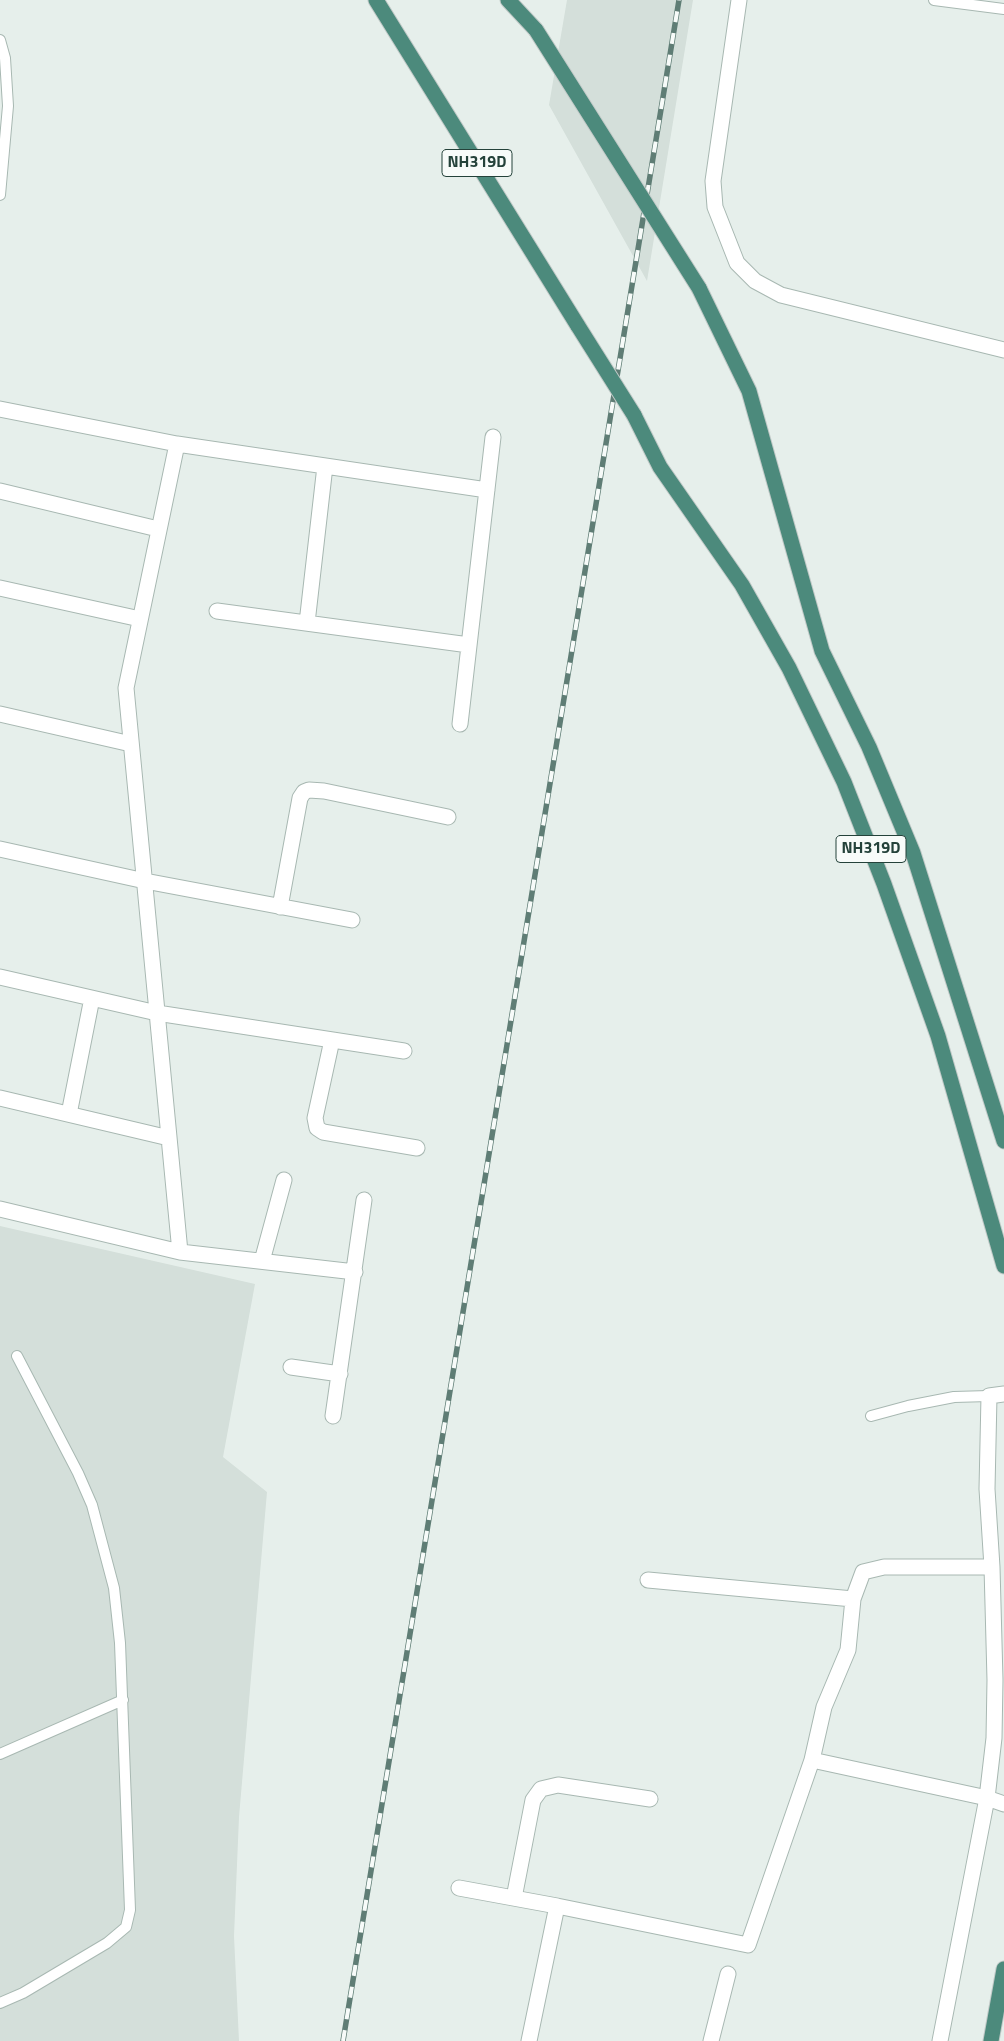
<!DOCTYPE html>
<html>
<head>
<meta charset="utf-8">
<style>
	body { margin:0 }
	canvas { display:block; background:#e6efeb }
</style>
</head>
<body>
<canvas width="1004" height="2041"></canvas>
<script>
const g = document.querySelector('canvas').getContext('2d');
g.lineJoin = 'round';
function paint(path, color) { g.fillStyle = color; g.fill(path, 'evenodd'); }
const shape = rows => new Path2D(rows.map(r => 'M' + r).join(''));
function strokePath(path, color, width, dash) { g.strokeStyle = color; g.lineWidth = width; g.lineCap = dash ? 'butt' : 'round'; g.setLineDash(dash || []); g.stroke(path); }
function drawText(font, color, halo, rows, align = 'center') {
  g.font = font + ' "Titillium Web",sans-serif'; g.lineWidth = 4; g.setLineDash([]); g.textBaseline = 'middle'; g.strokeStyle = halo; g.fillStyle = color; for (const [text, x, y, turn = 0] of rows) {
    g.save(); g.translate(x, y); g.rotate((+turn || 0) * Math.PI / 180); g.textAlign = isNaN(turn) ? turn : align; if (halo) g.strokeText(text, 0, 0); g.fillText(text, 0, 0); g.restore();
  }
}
paint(shape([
	[567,0,693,0,647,281,549,105],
	[0,1226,255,1284,223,1457,267,1492,239,1817,234,1936,239,2041,0,2041]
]), '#d4dfda');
const service = shape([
	[934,0,1004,9],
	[0,40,5,58,8,106,0,195],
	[871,1416,908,1406,954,1397,989,1396],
	[0,1754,123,1700],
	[0,2003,23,1993,107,1943,126,1927,130,1910,120,1643,114,1588,92,1505,78,1473,17,1356]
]);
const minor = shape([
	[739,0,713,181,715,207,737,263,755,281,781,295,1004,350],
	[0,409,177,444,126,688,180,1252],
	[177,444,487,490],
	[0,491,158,529],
	[0,588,140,619],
	[217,611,469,645],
	[307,623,325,466],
	[0,714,131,744],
	[460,724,493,437],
	[0,849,145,881,352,920],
	[280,907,300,798,304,792,309,790,324,791,448,817],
	[0,977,157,1013,404,1051],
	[332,1040,315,1118,317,1128,323,1132,417,1148],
	[0,1098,169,1138],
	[69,1114,92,998],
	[0,1209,180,1252,355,1272],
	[262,1261,284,1180],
	[291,1367,340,1374],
	[333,1416,364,1200],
	[648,1580,853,1599],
	[812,1760,987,1798,1004,1804],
	[459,1888,557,1906],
	[514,1898,533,1800,541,1789,558,1785,650,1799],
	[529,2041,557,1906,748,1945,812,1760,824,1707,848,1650,853,1599,863,1572,884,1567,992,1567],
	[711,2041,728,1974],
	[940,2041,987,1798,994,1738,995,1680,992,1567,987,1489,989,1396,1004,1394]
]);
const trunk = shape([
	[376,0,578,326],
	[508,0,536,30],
	[699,288,749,391,822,651,869,747,913,853,1004,1141],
	[634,415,660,467,742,585,789,668,844,782,884,884,938,1036,1004,1266],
	[991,2041,1004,1969]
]);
strokePath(service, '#a8b8b2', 12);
strokePath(minor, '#a8b8b2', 17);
strokePath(trunk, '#c2cac8', 17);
strokePath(service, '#fff', 10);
strokePath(minor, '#fff', 15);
strokePath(trunk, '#4c8a7c', 15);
const rail = shape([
	[343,2041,679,0]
]);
strokePath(rail, '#5f7d75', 5.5);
strokePath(rail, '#f7fbf9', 4, [11]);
const trunkBridge = shape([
	[536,30,699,288],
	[578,326,634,415]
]);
strokePath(trunkBridge, '#c2cac8', 17, []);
strokePath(trunkBridge, '#4c8a7c', 15);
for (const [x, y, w] of [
	[477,163,70],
	[871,849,70]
]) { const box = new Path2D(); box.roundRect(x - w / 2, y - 13.5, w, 27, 4); g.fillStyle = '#f7fbf9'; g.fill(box); strokePath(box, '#24423a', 1); }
drawText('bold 16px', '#24423a', null, [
	["NH319D",477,163],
	["NH319D",871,849]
]);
</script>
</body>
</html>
